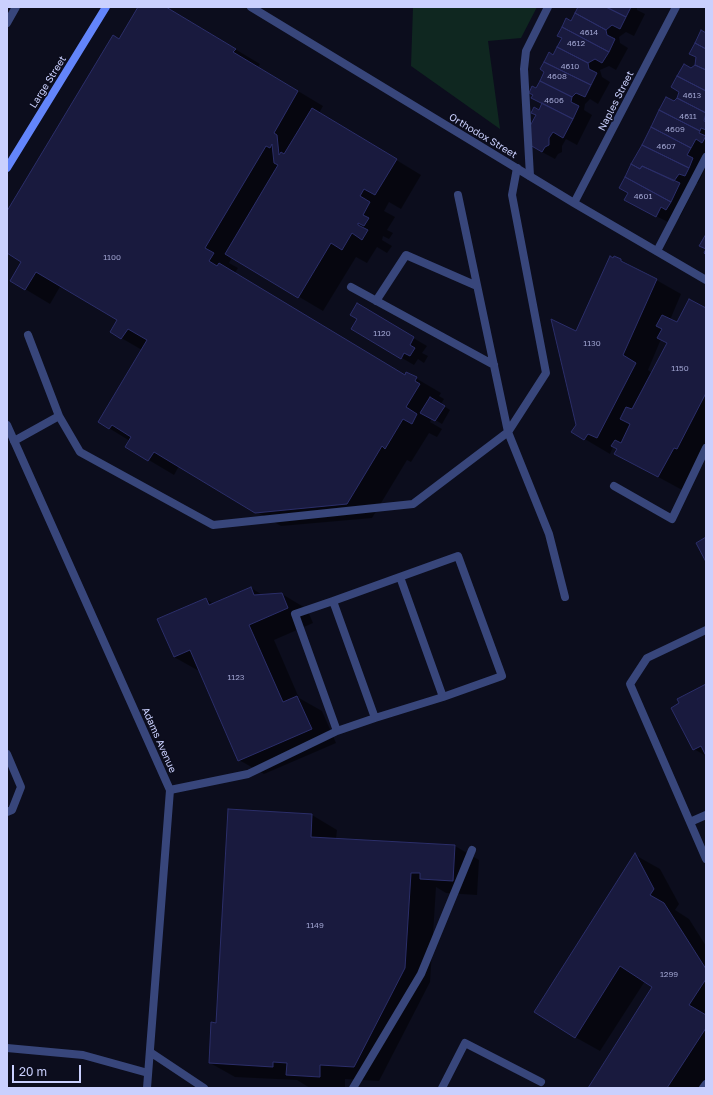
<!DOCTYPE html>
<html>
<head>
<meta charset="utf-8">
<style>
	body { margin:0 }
	#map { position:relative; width:713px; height:1095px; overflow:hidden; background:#0c0d1d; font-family:"Golos Text",sans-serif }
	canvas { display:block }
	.frame { position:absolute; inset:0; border:8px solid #cad0fe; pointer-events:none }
	.scale { position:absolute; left:12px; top:1065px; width:69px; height:18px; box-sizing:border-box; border:2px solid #cad0fe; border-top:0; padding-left:5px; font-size:12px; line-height:14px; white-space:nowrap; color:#cad0fe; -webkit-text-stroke:3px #0c0d1d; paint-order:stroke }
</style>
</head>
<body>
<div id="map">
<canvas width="713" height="1095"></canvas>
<div class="frame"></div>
<div class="scale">20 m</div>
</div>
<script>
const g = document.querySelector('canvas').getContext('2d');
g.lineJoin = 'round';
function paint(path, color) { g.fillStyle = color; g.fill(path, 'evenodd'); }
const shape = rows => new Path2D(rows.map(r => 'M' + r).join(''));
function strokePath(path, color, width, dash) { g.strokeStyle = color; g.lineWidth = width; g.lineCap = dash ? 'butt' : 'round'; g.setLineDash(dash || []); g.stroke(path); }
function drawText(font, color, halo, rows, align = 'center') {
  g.font = font + ' "Golos Text",sans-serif'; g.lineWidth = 3; g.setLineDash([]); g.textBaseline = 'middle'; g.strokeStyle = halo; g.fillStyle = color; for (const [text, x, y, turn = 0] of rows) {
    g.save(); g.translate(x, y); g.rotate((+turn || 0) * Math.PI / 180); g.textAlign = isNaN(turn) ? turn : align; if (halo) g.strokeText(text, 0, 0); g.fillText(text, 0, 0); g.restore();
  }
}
paint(shape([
	[413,7,537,7,521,38,488,41,500,129,411,66]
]), '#0f2720');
paint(shape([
	[139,7,165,7,260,64,258,67,323,106,319,113,421,175,401,209,389,202,384,211,395,217,387,230,393,233,389,239,383,236,382,240,392,246,387,253,377,247,367,263,356,257,323,311,232,257,229,263,238,268,235,273,405,376,407,373,441,393,439,396,444,399,441,404,450,410,442,424,432,418,430,422,442,429,437,437,429,433,411,462,407,460,372,518,281,526,179,466,174,475,127,447,130,441,99,422,142,350,111,332,118,320,61,285,50,304,25,289,23,262,7,252,7,213],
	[579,7,637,7,637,10,645,14,634,36,626,32,619,37,620,43,628,48,616,70,609,66,600,70,602,77,610,82,598,104,590,99,585,104,584,110,592,115,577,145,566,139,562,146,562,152,558,154,555,159,542,152,540,111,543,104,536,89],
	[706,34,706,152,700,163,706,167,698,183,693,180,689,189,693,191,680,217,674,214,670,223,638,207,674,103,678,99,691,69,696,65],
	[621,260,681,294,670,320,677,323,706,309,706,454,684,491,616,454,618,450,613,447,610,454,573,432,577,425,577,332],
	[661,339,668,343,652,373,648,370],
	[357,305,427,346,422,353,428,356,424,363,418,359,414,365,352,329,358,319],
	[251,588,264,596,282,594,307,609,313,623,274,640,299,698,322,711,336,743,264,774,239,760,199,671,174,657,206,599,214,604],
	[706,685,706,756,694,749],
	[312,815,337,830,336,839,455,846,479,860,477,895,446,893,436,887,430,982,379,1081,345,1079,345,1088,310,1088,297,1080,235,1077,210,1063,217,1024],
	[635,855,660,869,679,904,675,910,689,919,706,946,706,1081,701,1088,589,1088,654,986,645,981,600,1051,575,1037]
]), '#0007');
const building = shape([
	[138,7,166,7,236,49,233,52,298,91,274,133,277,135,279,155,281,152,284,154,312,108,397,159,375,195,364,189,360,196,370,202,363,215,369,218,364,226,358,223,358,225,368,230,362,240,352,233,342,250,331,243,298,298,225,254,278,165,274,163,272,144,270,148,266,146,205,248,214,253,209,261,217,266,219,263,405,375,406,372,417,377,415,381,420,384,406,407,417,414,412,424,403,419,385,449,382,446,347,504,255,513,154,452,148,461,125,447,131,437,112,425,109,429,98,422,147,340,128,329,121,339,110,332,117,320,36,272,25,290,10,281,21,262,7,253,7,211,113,35,119,39,138,7],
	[578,7,606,7,626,17,620,29,612,25,606,30,575,13,578,7],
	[606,7,631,7,626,17,606,7],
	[575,13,606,30,607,35,615,39,609,52,562,27,566,18,571,21,575,13],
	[562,27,609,52,602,63,595,59,588,63,557,47,562,38,557,36,562,27],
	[701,30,706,33,706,49,695,43,701,30],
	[695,43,706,49,706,70,695,65,696,57,689,54,695,43],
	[557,47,588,63,589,69,597,73,591,85,544,62,549,52,553,55,557,47],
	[544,62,591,85,585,97,576,93,572,97,540,81,544,72,540,69,544,62],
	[684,64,691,68,695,65,706,70,706,91,677,76,684,64],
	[677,76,706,91,706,113,677,98,679,92,671,87,677,76],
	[540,81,572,97,571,102,579,106,573,119,531,98,533,95,529,93,532,86,536,88,540,81],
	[666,97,674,101,677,98,706,113,704,121,706,122,706,130,701,128,700,131,659,110,666,97],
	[542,103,573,119,563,138,553,132,549,138,549,145,545,147,542,152,530,145,530,126,536,115,531,113,534,107,539,110,542,103],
	[659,110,700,131,699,133,706,136,702,143,696,139,691,148,651,127,659,110],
	[651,127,691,148,687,155,693,158,689,168,642,145,651,127],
	[642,145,689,168,685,176,679,174,674,181,642,166,640,169,631,164,642,145],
	[631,164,640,169,642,166,680,183,671,202,625,177,631,164],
	[625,177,671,202,666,210,661,207,656,217,624,200,628,193,619,188,625,177],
	[706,234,706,255,704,253,706,249,699,246,706,234],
	[610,256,613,258,614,256,621,259,621,261,657,279,623,355,636,363,597,438,588,434,584,440,571,432,576,425,551,319,576,331,610,256],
	[689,299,706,308,706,393,677,449,674,448,658,477,614,454,617,449,611,446,615,440,621,443,630,424,620,419,626,407,632,409,667,343,657,338,662,329,656,326,662,315,677,322,689,299],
	[357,303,414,337,410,345,415,348,410,356,404,353,401,359,351,329,357,319,350,315,357,303],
	[430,397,445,406,435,421,420,413,430,397],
	[706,537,706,562,696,543,706,537],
	[251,587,254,595,282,593,288,608,249,625,283,702,297,696,312,729,238,761,190,650,174,657,157,619,206,598,209,605,251,587],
	[706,684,706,756,701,746,693,750,671,708,679,703,677,699,706,684],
	[228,809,312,814,311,837,455,845,453,881,420,879,420,873,411,873,405,968,354,1067,320,1065,320,1077,286,1075,287,1063,273,1062,273,1067,209,1063,211,1022,216,1023,228,809],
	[635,853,654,889,650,895,664,903,706,969,706,979,689,1005,706,1015,706,1028,667,1088,588,1088,652,987,620,966,575,1038,534,1012,635,853]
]);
paint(building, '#191a3e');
strokePath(building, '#2b2e69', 1);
strokePath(shape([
	[7,23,16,7],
	[530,176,524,69,526,51,548,7],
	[458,195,508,432,549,534,565,597],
	[657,251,706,157],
	[351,287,494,365],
	[376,301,406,255,477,286],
	[28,335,59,416,80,452,213,525,413,504,508,432,546,373,512,195,517,168],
	[14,441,59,416],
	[614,486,672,519,706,448],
	[333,601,458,556,502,676,443,697],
	[706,630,647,658,630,684,706,859],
	[375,718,443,697,400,577],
	[7,754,21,787,12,810,7,812],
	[170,790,248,774,337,731,295,614,333,601,375,718,337,731],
	[690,822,706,815],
	[7,1048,83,1055,148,1073],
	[353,1088,421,974,472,850],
	[442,1088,465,1043,541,1082]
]), '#38467b', 8);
strokePath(shape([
	[251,7,574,203,706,280],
	[574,203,676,7],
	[7,425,170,790,147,1088],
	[150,1052,204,1088],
	[703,1088,706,1084]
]), '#38467b', 8);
strokePath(shape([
	[7,168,106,7]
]), '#6385fb', 8);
drawText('8px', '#9ea2ce', null, [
	["4614",589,32],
	["4612",576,43],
	["4610",570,66],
	["4608",557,76],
	["4613",692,95],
	["4606",554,100],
	["4611",688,116],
	["4609",675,129],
	["4607",666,146],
	["4601",643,196],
	["1100",112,257],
	["1120",382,333],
	["1130",592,343],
	["1150",680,368],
	["1123",236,677],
	["1149",315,925],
	["1299",669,974]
]);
drawText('10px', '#cad0fe', '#0c0d1d', [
	["Large Street",48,82,-58],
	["Naples Street",616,101,-63],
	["Orthodox Street",483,136,31],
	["Adams Avenue",159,740,66]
]);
</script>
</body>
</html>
